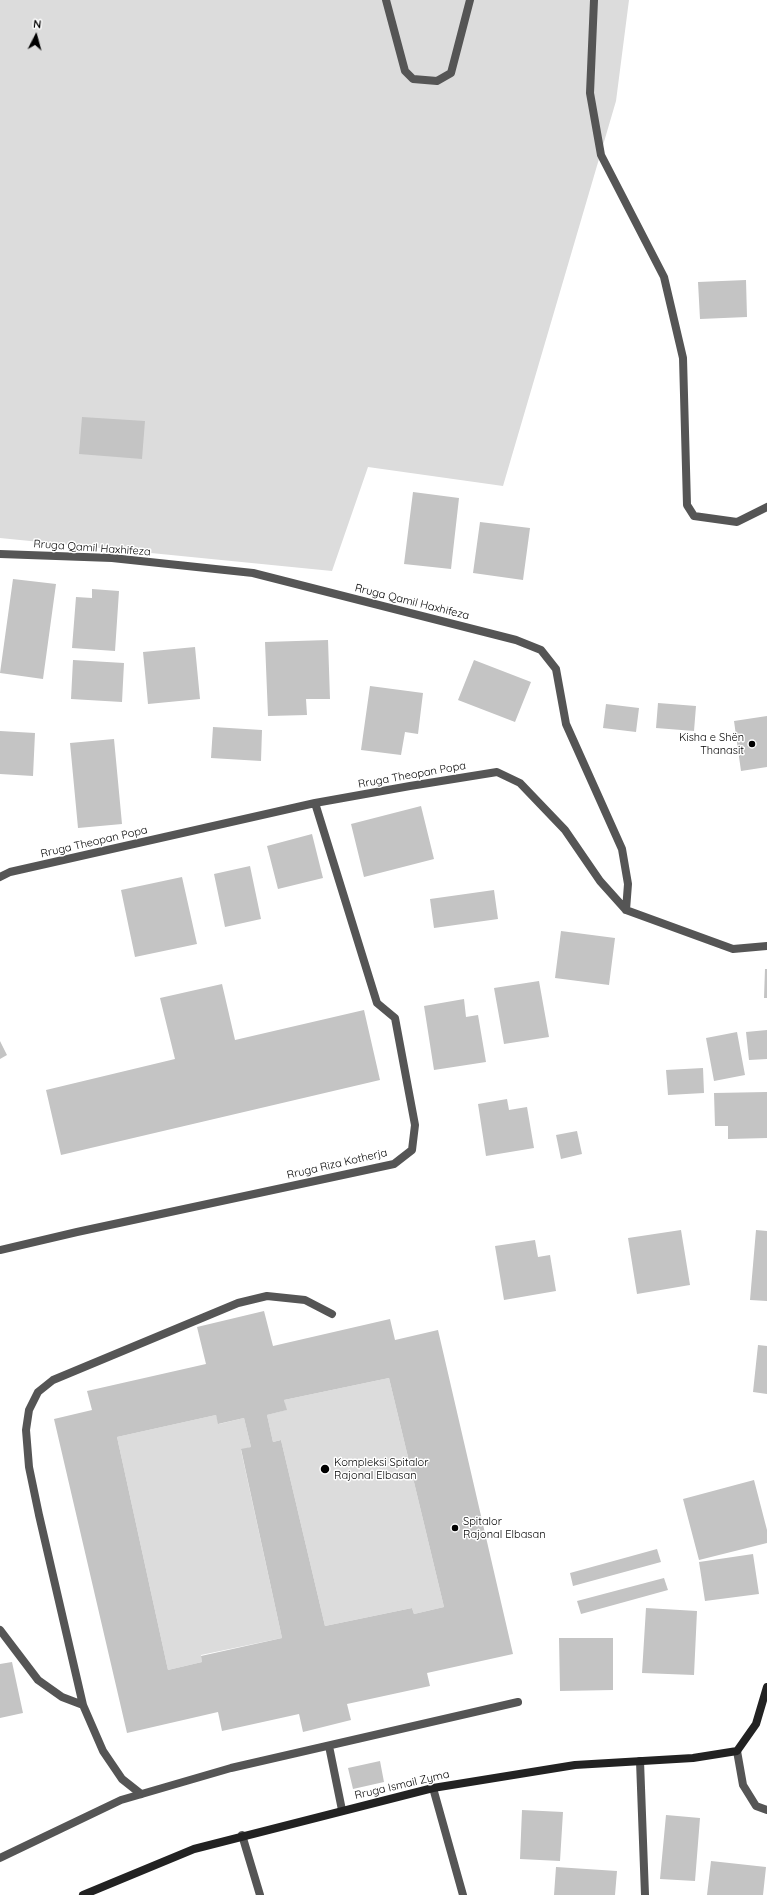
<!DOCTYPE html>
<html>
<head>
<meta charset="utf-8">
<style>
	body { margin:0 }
	#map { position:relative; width:767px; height:1895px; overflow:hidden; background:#fff; font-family:Quicksand,sans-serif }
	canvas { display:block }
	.north { position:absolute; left:16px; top:16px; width:40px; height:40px; -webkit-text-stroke:3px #fff; paint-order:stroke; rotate:6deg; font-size:11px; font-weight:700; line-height:16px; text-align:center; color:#000 }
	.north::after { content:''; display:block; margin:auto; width:14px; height:18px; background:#000; clip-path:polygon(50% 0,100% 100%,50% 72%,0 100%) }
</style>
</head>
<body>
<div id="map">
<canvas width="767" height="1895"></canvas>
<div class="north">N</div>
</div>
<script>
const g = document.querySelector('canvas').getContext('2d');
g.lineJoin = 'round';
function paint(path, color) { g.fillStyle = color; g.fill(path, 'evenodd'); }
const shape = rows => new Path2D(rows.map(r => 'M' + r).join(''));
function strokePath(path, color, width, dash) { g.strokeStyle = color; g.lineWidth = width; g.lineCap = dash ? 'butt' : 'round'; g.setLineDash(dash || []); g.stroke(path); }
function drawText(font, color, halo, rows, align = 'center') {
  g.font = font + ' Quicksand,sans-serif'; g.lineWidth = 3; g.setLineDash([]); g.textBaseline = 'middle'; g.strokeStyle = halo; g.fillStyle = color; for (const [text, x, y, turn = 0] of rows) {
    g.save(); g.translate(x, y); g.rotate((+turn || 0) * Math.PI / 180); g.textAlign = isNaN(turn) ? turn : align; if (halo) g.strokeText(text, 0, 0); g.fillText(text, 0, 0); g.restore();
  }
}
paint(shape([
	[0,0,629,0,616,101,503,486,368,467,332,571,0,538],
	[389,1378,444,1607,414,1614,412,1608,325,1626,281,1440,273,1442,267,1415,286,1410,284,1400],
	[216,1415,219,1424,244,1418,251,1447,241,1450,282,1638,201,1655,202,1662,168,1670,117,1437]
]), '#dcdcdc');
paint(shape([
	[746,280,747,317,700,319,698,282],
	[82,417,145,421,142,459,79,454],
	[413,492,459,498,451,569,404,564],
	[480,522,530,528,523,580,473,573],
	[13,579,56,584,43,679,0,673],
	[92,589,119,591,115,651,72,648,76,597,92,598],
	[328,640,330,699,306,699,307,715,268,716,265,642],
	[195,647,200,699,148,704,143,652],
	[73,660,124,663,122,702,71,699],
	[474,660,531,682,515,722,458,700],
	[370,686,423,693,418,734,405,732,401,755,361,750],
	[658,703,696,706,694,731,656,728],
	[606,704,639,708,636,732,603,728],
	[767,716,767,767,741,771,734,721],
	[213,727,262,730,261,761,211,758],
	[0,731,35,733,33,776,0,774],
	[114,739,122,824,78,828,70,743],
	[421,806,434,859,364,877,351,824],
	[312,834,323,878,278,889,267,846],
	[250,866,261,919,225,927,214,874],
	[182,877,197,944,135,957,121,890],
	[494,890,498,919,434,928,430,899],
	[561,931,615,938,609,985,555,978],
	[765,969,767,969,767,998,764,998],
	[539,981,549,1037,504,1044,494,988],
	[222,984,235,1040,364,1010,380,1080,61,1155,46,1090,175,1059,160,998],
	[464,999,466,1017,478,1015,486,1062,434,1070,424,1006],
	[767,1030,767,1059,749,1060,746,1032],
	[737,1032,745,1075,714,1081,706,1038],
	[0,1041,7,1055,0,1059],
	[703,1068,704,1093,668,1095,666,1070],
	[767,1092,767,1138,728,1139,728,1126,715,1126,714,1093],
	[507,1099,509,1110,527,1107,534,1148,486,1156,478,1104],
	[577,1131,582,1154,561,1159,556,1135],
	[681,1230,690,1285,637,1294,628,1238],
	[756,1230,767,1231,767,1301,750,1300],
	[535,1240,538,1257,550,1255,556,1291,504,1300,495,1246],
	[264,1311,273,1346,390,1319,395,1340,438,1330,513,1654,427,1673,430,1686,347,1704,351,1720,303,1732,299,1714,222,1731,218,1712,127,1733,54,1419,92,1410,87,1391,206,1364,197,1327],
	[389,1378,444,1607,414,1614,412,1608,325,1626,281,1440,273,1442,267,1415,287,1410,284,1400],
	[216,1415,218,1424,244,1418,251,1447,241,1449,282,1638,201,1656,202,1662,168,1670,117,1437],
	[758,1345,767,1346,767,1394,753,1392],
	[754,1480,767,1530,767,1543,699,1560,683,1499],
	[657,1549,661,1562,573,1586,570,1573],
	[753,1554,759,1594,705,1601,699,1562],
	[664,1578,668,1590,581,1614,577,1601],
	[646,1608,697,1611,694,1675,642,1673],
	[559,1638,613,1638,613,1690,560,1691],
	[12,1662,23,1713,0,1718,0,1664],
	[380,1761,384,1782,353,1789,348,1768],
	[522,1810,563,1812,560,1861,520,1859],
	[666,1815,700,1818,695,1881,660,1879],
	[711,1861,766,1867,763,1895,707,1895],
	[556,1867,617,1871,615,1895,554,1895]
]), '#c4c4c4');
strokePath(shape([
	[0,1630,38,1680,62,1697,83,1705],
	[141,1794,122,1779,103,1751,83,1705,39,1515,29,1467,26,1430,29,1410,38,1392,53,1380,238,1303,267,1296,305,1300,332,1314]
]), '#555', 8);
strokePath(shape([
	[386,0,405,71,413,79,437,81,451,73,470,0],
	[594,0,590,93,601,155,664,277,683,358,687,505,694,516,737,522,767,507],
	[0,554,112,558,253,573,516,640,541,650,556,669,566,724,622,849,628,884,626,910],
	[0,877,10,872,315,803,410,786,497,772,520,783,565,830,600,881,626,910,733,949,767,946],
	[0,1250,77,1232,394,1164,412,1150,415,1125,395,1018,377,1003,315,803],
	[329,1746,342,1810],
	[737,1751,743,1785,756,1806,767,1810],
	[640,1761,645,1895],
	[433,1788,463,1895],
	[242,1835,260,1895],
	[0,1858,121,1800,231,1768,518,1702]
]), '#555', 8);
strokePath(shape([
	[83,1895,194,1849,433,1788,575,1765,693,1758,737,1751,756,1724,767,1687]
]), '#222', 8);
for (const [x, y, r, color] of [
	[752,744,4,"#000"],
	[325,1469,5,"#000"],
	[455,1528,4,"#000"]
]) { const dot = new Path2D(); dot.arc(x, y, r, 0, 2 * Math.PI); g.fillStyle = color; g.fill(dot); strokePath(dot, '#fff', 1.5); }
drawText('11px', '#000', '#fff', [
	["Rruga Qamil Haxhifeza",92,548,4],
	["Rruga Qamil Haxhifeza",412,602,14],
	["Rruga Theopan Popa",412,775,-10],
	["Rruga Theopan Popa",94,842,-13],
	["Rruga Riza Kotherja",337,1164,-13],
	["Rruga Ismail Zyma",402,1785,-13]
]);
drawText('11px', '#000', '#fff', [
	["Kisha e Shën",744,738,"right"],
	["Thanasit",744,751,"right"],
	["Kompleksi Spitalor",334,1463],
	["Rajonal Elbasan",334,1476],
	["Spitalor",463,1522],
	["Rajonal Elbasan",463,1535]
], 'left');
</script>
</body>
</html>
